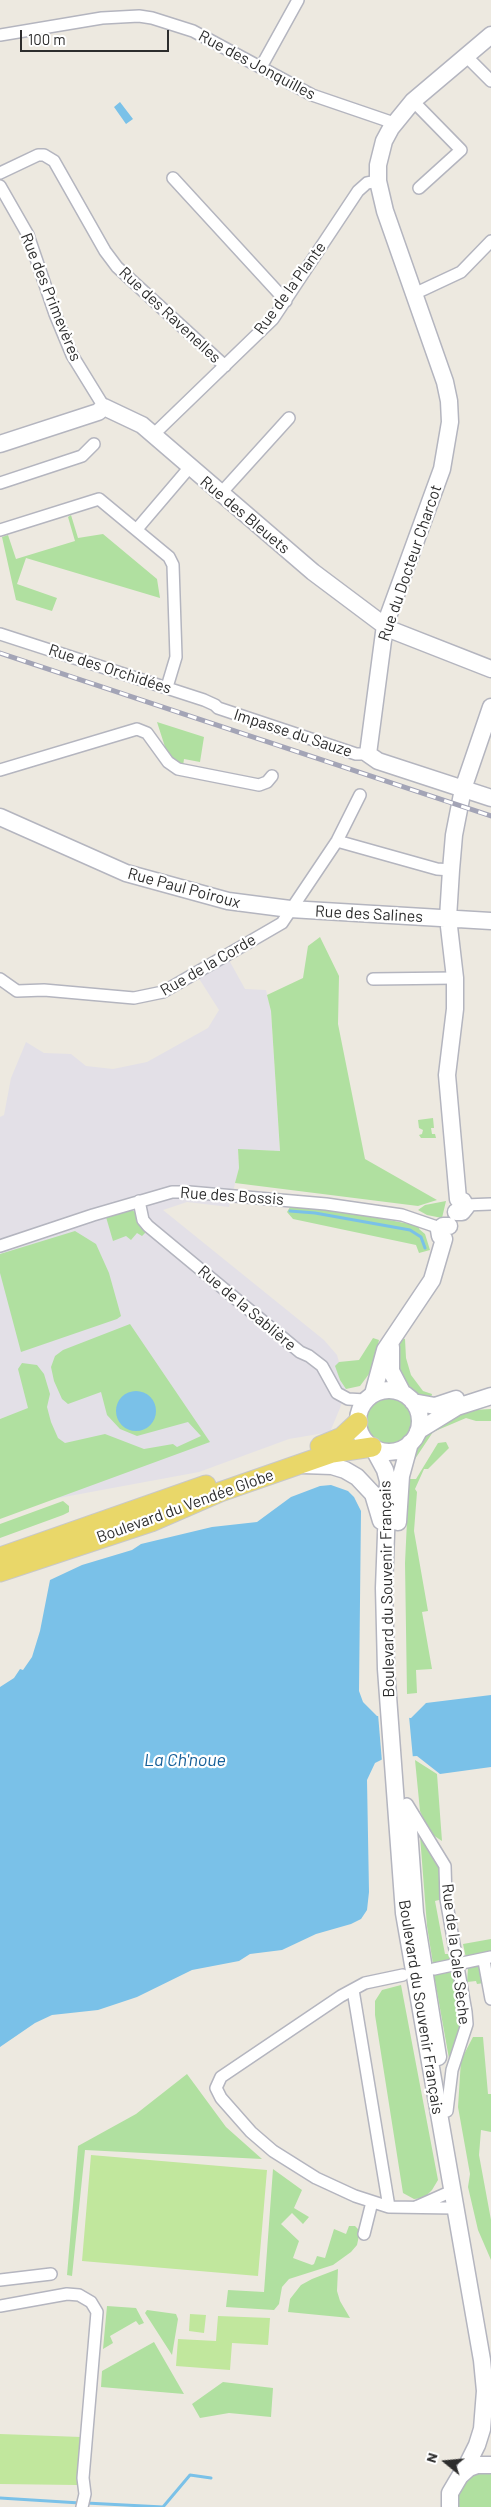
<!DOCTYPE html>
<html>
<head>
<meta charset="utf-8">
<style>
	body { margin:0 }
	#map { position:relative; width:491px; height:2507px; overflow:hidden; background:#ede9e0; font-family:Barlow,sans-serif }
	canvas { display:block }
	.north { position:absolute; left:421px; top:2437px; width:50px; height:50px; -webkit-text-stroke:4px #fff; paint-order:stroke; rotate:287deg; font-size:14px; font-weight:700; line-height:20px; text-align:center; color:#2d2d2d }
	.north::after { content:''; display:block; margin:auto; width:18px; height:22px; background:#2d2d2d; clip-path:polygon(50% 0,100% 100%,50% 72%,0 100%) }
	.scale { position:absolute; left:20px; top:30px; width:149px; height:22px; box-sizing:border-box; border:2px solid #2d2d2d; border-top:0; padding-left:6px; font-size:15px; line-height:18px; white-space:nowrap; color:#2d2d2d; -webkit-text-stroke:4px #fff; paint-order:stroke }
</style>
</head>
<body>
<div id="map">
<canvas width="491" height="2507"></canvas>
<div class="north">N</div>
<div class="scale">100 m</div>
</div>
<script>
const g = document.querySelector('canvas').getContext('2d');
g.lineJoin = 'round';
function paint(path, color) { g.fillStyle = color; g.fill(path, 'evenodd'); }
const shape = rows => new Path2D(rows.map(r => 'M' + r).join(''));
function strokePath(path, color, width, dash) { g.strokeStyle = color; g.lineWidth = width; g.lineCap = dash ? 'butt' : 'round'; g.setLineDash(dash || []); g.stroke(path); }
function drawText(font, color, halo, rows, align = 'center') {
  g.font = font + ' Barlow,sans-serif'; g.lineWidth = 4.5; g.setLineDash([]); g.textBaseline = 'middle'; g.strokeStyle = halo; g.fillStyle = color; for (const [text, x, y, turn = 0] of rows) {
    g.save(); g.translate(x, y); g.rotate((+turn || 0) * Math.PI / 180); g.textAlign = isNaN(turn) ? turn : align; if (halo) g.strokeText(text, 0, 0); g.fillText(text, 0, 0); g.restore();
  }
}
paint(shape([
	[229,960,245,989,266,990,271,1011,280,1151,238,1150,239,1168,229,1207,187,1202,163,1210,324,1340,337,1355,339,1362,336,1366,340,1380,346,1389,340,1408,330,1432,289,1439,199,1472,53,1499,28,1409,0,1419,0,1117,4,1115,11,1078,26,1042,44,1053,71,1054,86,1066,113,1069,147,1062,208,1028,219,1010,198,977]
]), '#e3e0e7');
paint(shape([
	[71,515,78,538,103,534,157,579,160,598,26,558,17,584,57,598,52,611,16,600,2,537,8,535,16,559,75,541,68,517],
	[157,722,204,737,200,762,184,759,183,766,173,760,166,750],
	[320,937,339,976,338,1024,365,1159,437,1200,418,1206,235,1183,239,1168,238,1149,280,1151,271,1011,267,995,303,978,308,946],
	[433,1118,434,1128,431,1128,432,1134,435,1134,436,1138,421,1138,419,1135,422,1134,423,1130,419,1128,418,1120],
	[446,1201,442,1218,427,1215,418,1210,425,1205],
	[290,1207,337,1210,420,1226,419,1229,425,1234,430,1250,419,1253,416,1245,293,1219,287,1212],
	[130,1209,135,1212,140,1227,145,1230,145,1233,142,1236,137,1233,131,1240,126,1236,113,1241,106,1217],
	[75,1231,96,1244,109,1273,121,1316,117,1319,21,1352,0,1273,0,1254],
	[130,1324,210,1442,0,1519,0,1419,28,1408,18,1369,22,1363,37,1365,44,1374,50,1394,47,1407,51,1422,58,1438,65,1443,105,1434,144,1449,173,1444,177,1447,201,1436,188,1422,137,1436,120,1429,107,1415,101,1392,68,1404,62,1399,54,1381,51,1367,55,1356,63,1350],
	[373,1338,379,1340,372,1370,360,1386,346,1389,340,1380,335,1366,339,1362,359,1360],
	[401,1338,405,1339,406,1358,411,1375,423,1391,432,1394,431,1398,418,1394,403,1384,396,1358],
	'364 1421a24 24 0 1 1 48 0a24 24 0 1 1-48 0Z',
	[491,1409,491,1421,476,1421,466,1418,433,1432,411,1465,414,1452,431,1429,444,1421,473,1410],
	[446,1442,449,1448,428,1469,424,1469,415,1489,417,1492,414,1531,428,1611,422,1612,432,1669,416,1670,417,1693,407,1694,405,1563,409,1479,416,1479,438,1443],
	[63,1501,69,1506,69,1512,63,1515,0,1538,0,1524],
	[415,1760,437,1774,442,1841,430,1833,420,1811],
	[420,1836,441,1866,443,1899,435,1901,445,1954,452,1954,448,1961,433,1964,427,1926],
	[491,1939,491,1953,466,1958,463,1944],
	[478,1966,481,1967,484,1983,477,1984,476,1981,467,1982,468,1968],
	[453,1972,463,2018,450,2064,434,1975],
	[401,1985,438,2180,432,2190,424,2198,414,2199,403,2193,375,2015,375,2001,382,1990],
	[473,2037,483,2037,488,2094,491,2094,491,2132,481,2130,479,2155,491,2220,491,2260,478,2230,468,2187,470,2174,458,2107,461,2060],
	[187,2074,226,2127,262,2159,85,2150,72,2276,67,2275,78,2146,136,2114],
	[273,2169,302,2190,294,2208,309,2217,303,2224,292,2213,281,2224,299,2241,293,2258,312,2265,314,2264,317,2256,325,2258,334,2229,346,2234,349,2226,355,2226,360,2231,357,2245,351,2252,333,2265,289,2279,282,2287,279,2304,274,2310,226,2307,228,2290,264,2292],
	[338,2269,337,2291,340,2301,350,2318,288,2312,290,2299,301,2285,312,2279],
	[107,2306,136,2308,144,2323,139,2325,136,2321,110,2336,113,2343,103,2349],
	[147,2310,176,2314,178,2319,172,2355,145,2313],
	[154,2342,184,2394,101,2387,102,2371],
	[223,2382,273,2388,271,2417,229,2413,200,2418,192,2404],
	[491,2470,491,2507,457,2507,456,2495,471,2473]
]), '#b0e0a0');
paint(shape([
	[91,2155,267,2170,258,2276,82,2261],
	[190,2314,206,2315,204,2333,189,2331],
	[218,2316,270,2318,268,2345,232,2343,230,2370,176,2366,178,2339,216,2341],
	[0,2434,81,2437,77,2485,0,2484]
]), '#c1e79d');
paint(shape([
	[120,102,133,119,126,124,114,107],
	'116 1411a20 20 0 1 1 40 0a20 20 0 1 1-40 0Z',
	[331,1485,348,1491,354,1497,361,1511,359,1691,363,1702,377,1716,411,1718,426,1703,491,1695,491,1767,440,1774,417,1756,385,1758,375,1763,367,1780,369,1892,367,1910,361,1919,351,1924,316,1934,282,1950,250,1954,239,1961,192,1970,137,1997,98,2010,52,2015,35,2023,0,2047,0,1687,14,1678,20,1669,23,1670,32,1657,40,1631,50,1580,82,1565,132,1550,141,1544,212,1527,257,1522,291,1497,320,1486]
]), '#7ac1e8');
paint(shape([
	[378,1714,409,1716,413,1759,382,1762]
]), '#ede9e0');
strokePath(shape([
	[290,1211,315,1213,410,1230,421,1237,425,1248],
	[0,2498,80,2503],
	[86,2503,163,2507,190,2475,211,2478]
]), '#7ac1e8', 3);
const street = shape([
	[0,35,102,18,139,16,152,18,193,31,312,95,394,123],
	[466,56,491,81],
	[261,67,298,0],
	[413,101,461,150,419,188],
	[0,173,38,155,44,155,54,161,105,251,117,267,225,366],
	[173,178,286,301],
	[0,186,28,235,55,314,72,355,104,407],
	[414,294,461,272,491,241],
	[153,435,273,319,358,191,367,183,378,181],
	[0,483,82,456,94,444],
	[222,492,289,418],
	[137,529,189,468],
	[0,530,99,499,169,557,173,565,176,657,167,687],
	[0,634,204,700,215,705,218,708,356,754,368,754],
	[0,770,137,729,147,733,168,762,178,769,259,785,267,782,272,776],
	[337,841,437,869,451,870],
	[0,979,17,991,44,990,134,998,163,992,282,923,337,841,360,795],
	[373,979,455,978],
	[139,1201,143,1220,148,1226,300,1352,309,1356,322,1366,337,1393,348,1399,365,1400],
	[465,1205,491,1204],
	[0,1246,93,1215,172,1192,189,1192,326,1204,402,1215,440,1228],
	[407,1804,445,1866,446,1899,466,2012,467,2024,452,2070,447,2111],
	[484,1961,491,1999],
	[434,1969,491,1957],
	[403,1975,365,1983,341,1996,221,2077,216,2088,221,2098,251,2132,273,2151,316,2178,355,2196,389,2207,455,2208],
	[353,1990,389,2207],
	[416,2207,452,2191],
	[364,2234,372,2202],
	[0,2280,51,2274],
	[0,2306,67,2294,79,2295,91,2302,97,2312,83,2478,85,2494,82,2507]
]);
const secondary = shape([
	[491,35,413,101,391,128,384,141,378,165,378,181,385,211,445,382,449,401,450,422,442,469,385,625,368,754,378,761,491,798],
	[0,444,98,412,104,407,142,425,313,572,389,629,491,669],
	[0,817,126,873,228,901,290,909,491,921],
	[458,1199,447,1075,455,1009,455,978,448,918,451,870,454,835,463,789,491,707],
	[456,1212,462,1212,466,1207,463,1201,458,1199],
	[444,1239,440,1236,439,1230,443,1226,449,1226],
	[391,1347,391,1371,402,1392],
	'358 1421a31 31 0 1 1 62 0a31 31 0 1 1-62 0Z',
	[373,1394,385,1350,432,1280,444,1239],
	[413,1402,435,1406,456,1399],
	[418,1431,457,1407,491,1396],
	[373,1448,385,1470,388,1481,384,1588,386,1669,404,1913,482,2360,485,2391,482,2429,477,2445,464,2471],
	[303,1465,332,1466,345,1470,357,1477,373,1494,381,1521],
	[398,1522,401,1476,410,1443],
	[408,1816,415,1913,438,2057],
	[450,2507,450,2493,460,2476,469,2468,477,2465,491,2465]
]);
const primary = shape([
	[320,1446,342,1437,358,1422],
	[0,1557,206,1485],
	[0,1572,151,1522,220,1492,332,1453,372,1447]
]);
strokePath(street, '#b4b5bf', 14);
strokePath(secondary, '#b4b5bf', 19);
strokePath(primary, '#c8c8c8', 21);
strokePath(street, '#fff', 11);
strokePath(secondary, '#fff', 16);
strokePath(primary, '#e9d769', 19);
const rail = shape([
	[0,653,491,816]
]);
strokePath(rail, '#a3a4b6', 5);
strokePath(rail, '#fff', 3, [9]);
drawText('16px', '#2d2d2d', '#fff', [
	["Rue des Jonquilles",257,65,28],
	["Rue de la Plante",290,288,-54],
	["Rue des Primevères",51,297,68],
	["Rue des Ravenelles",170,315,43],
	["Rue des Bleuets",245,515,40],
	["Rue du Docteur Charcot",410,563,-71],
	["Rue des Orchidées",110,669,18],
	["Impasse du Sauze",293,733,18],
	["Rue Paul Poiroux",184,888,15],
	["Rue des Salines",369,914,3],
	["Rue de la Corde",208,965,-30],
	["Rue des Bossis",232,1196,4],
	["Rue de la Sablière",247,1308,40],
	["Boulevard du Vendée Globe",185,1506,-20],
	["Boulevard du Souvenir Français",387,1589,-91],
	["Rue de la Cale Sèche",456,1954,83],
	["Boulevard du Souvenir Français",421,2007,81]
]);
drawText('italic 18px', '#165f98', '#fff', [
	["La Ch'noue",185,1760]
]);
</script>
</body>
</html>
